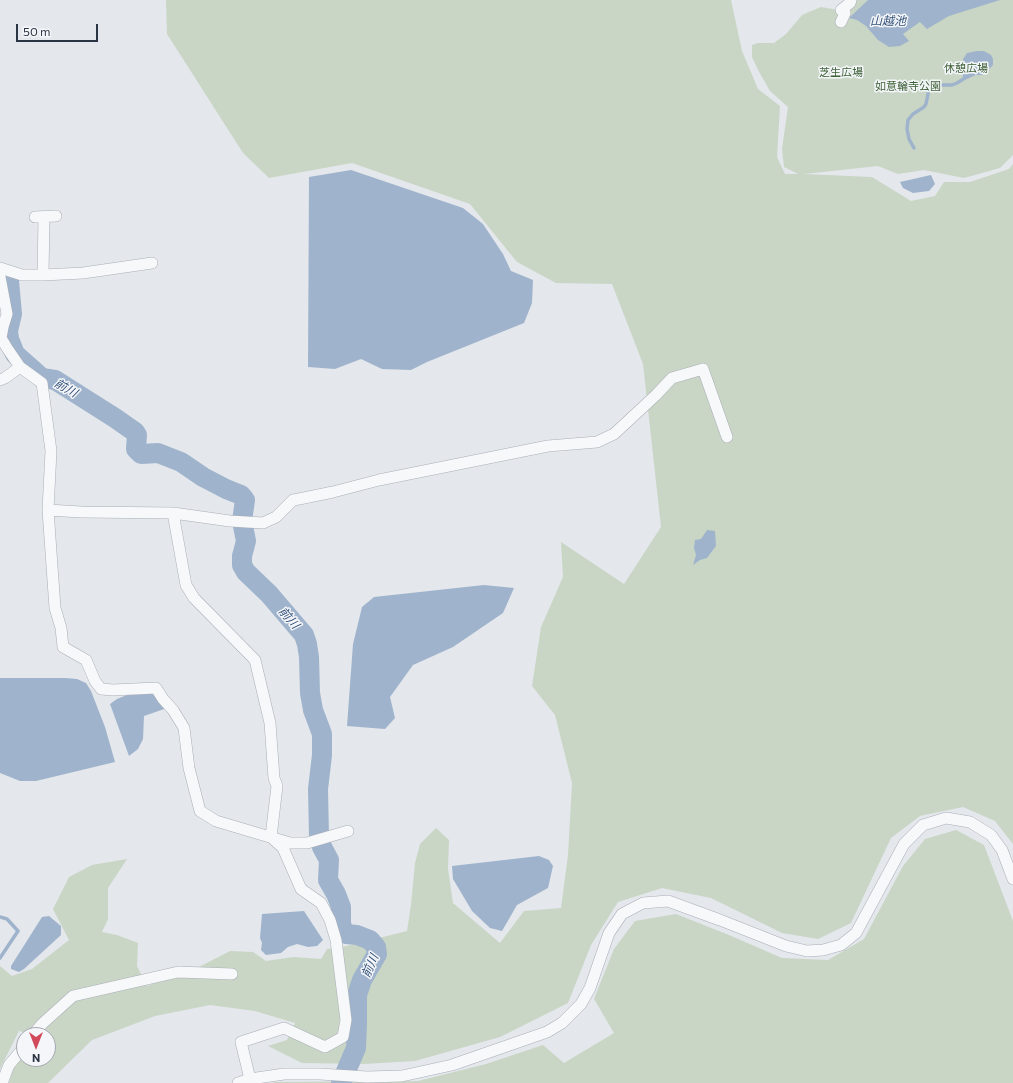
<!DOCTYPE html>
<html>
<head>
<meta charset="utf-8">
<style>
	body { margin:0 }
	#map { position:relative; width:1013px; height:1083px; overflow:hidden; background:#e4e7ec; font-family:Commissioner,sans-serif }
	canvas { display:block }
	.north { position:absolute; left:16px; top:1027px; width:40px; height:40px; box-sizing:border-box; background:#f4f6f9; border:1px solid #a4a8b1; border-radius:50%; rotate:180deg; font-size:11px; font-weight:700; line-height:16px; text-align:center; color:#2b3445 }
	.north::after { content:''; display:block; margin:auto; width:14px; height:18px; background:#d1495b; clip-path:polygon(50% 0,100% 100%,50% 72%,0 100%) }
	.scale { position:absolute; left:16px; top:24px; width:82px; height:18px; box-sizing:border-box; border:2px solid #2b3445; border-top:0; padding-left:5px; font-size:12px; line-height:14px; white-space:nowrap; color:#2b3445; -webkit-text-stroke:3px #f4f6f9; paint-order:stroke }
</style>
</head>
<body>
<div id="map">
<canvas width="1013" height="1083"></canvas>
<div class="north">N</div>
<div class="scale">50 m</div>
</div>
<script>
const g = document.querySelector('canvas').getContext('2d');
g.lineJoin = 'round';
function paint(path, color) { g.fillStyle = color; g.fill(path, 'evenodd'); }
const shape = rows => new Path2D(rows.map(r => 'M' + r).join(''));
function strokePath(path, color, width, dash) { g.strokeStyle = color; g.lineWidth = width; g.lineCap = dash ? 'butt' : 'round'; g.setLineDash(dash || []); g.stroke(path); }
function drawText(font, color, halo, rows, align = 'center') {
  g.font = font + ' Commissioner,"Noto Sans JP",sans-serif'; g.lineWidth = 3; g.setLineDash([]); g.textBaseline = 'middle'; g.strokeStyle = halo; g.fillStyle = color; for (const [text, x, y, turn = 0] of rows) {
    g.save(); g.translate(x, y); g.rotate((+turn || 0) * Math.PI / 180); g.textAlign = isNaN(turn) ? turn : align; if (halo) g.strokeText(text, 0, 0); g.fillText(text, 0, 0); g.restore();
  }
}
paint(shape([
	[166,0,731,0,742,51,758,89,780,106,777,157,785,174,798,174,784,167,782,149,788,107,770,91,758,70,752,57,752,45,758,43,774,43,786,34,802,15,821,7,844,11,851,0,1013,0,1013,155,1000,168,964,178,924,170,898,174,878,166,804,174,872,177,911,201,935,196,944,182,970,182,1009,169,1013,164,1013,844,995,821,963,807,920,816,891,838,851,923,818,939,782,933,711,898,662,888,618,902,591,945,568,1003,500,1037,415,1061,364,1064,302,1063,268,1046,287,1040,295,1023,255,1011,210,1005,155,1016,92,1040,48,1083,9,1083,13,1069,24,1055,24,1059,48,1059,48,1035,31,1035,14,1029,19,1031,0,1069,0,966,12,976,32,969,69,940,53,909,69,877,92,865,127,859,108,888,108,919,102,932,117,935,138,943,137,966,147,986,201,966,230,951,253,952,266,961,294,957,321,959,327,949,347,946,407,931,411,905,415,863,420,844,436,828,449,840,448,869,453,903,500,943,524,911,561,908,568,855,572,783,555,715,532,686,541,627,563,577,561,542,624,584,661,527,643,364,612,284,556,283,517,262,470,204,352,163,269,178,243,153,167,34],
	[956,830,984,845,1013,921,1013,1083,272,1083,275,1082,418,1081,486,1064,543,1045,564,1063,614,1033,594,999,614,949,635,921,676,914,729,935,782,958,828,960,864,939,903,866,925,839]
]), '#c9d6c5');
paint(shape([
	[868,0,1000,0,949,16,927,29,920,22,903,34,909,41,900,46,889,47,878,40,866,26,857,20,849,18],
	[977,51,984,51,991,55,993,59,993,65,983,75,976,75,967,79,963,77,962,67,963,59,967,53],
	[351,170,463,208,483,224,503,254,511,271,533,280,532,303,524,323,427,362,411,370,382,369,361,359,335,369,308,367,309,177],
	[931,175,935,184,929,191,913,193,903,188,900,182],
	[707,530,715,531,716,546,707,558,700,560,693,565,696,555,694,548,695,540,701,539],
	[484,585,514,588,503,613,453,647,413,665,390,697,395,718,385,729,347,726,353,644,362,607,374,597],
	[0,678,65,678,77,679,86,683,91,691,105,727,115,762,36,781,20,781,0,773],
	[157,691,170,707,144,716,143,739,138,749,129,756,110,704,117,699,127,695],
	[539,856,549,860,553,866,548,888,517,905,502,931,490,928,472,911,453,879,452,866],
	[304,911,323,940,317,946,308,947,297,944,288,947,281,953,266,955,261,950,262,943,260,938,262,914],
	[49,916,61,926,61,935,24,969,19,972,11,969,11,966,42,917]
]), '#9fb4cc');
strokePath(shape([
	[914,148,909,139,907,129,908,120,913,114,924,107,926,104,929,89,933,87,938,85,952,85,957,83,965,78],
	[0,917,7,919,18,931,0,958]
]), '#9fb4cc', 3.5);
strokePath(shape([
	[0,277,9,281,12,314,8,331,9,339,15,354,42,378,55,380,115,418,135,432,137,435,136,449,141,454,158,453,181,462,203,477,226,489,241,495,245,500,242,521,246,541,242,556,242,565,246,572,269,594,304,635,307,644,309,657,310,693,313,710,322,734,322,755,318,789,319,836,322,847,329,860,328,880,336,894,341,907,341,923,343,931,346,934,357,935,370,940,376,947,377,954,362,980,357,995,357,1024,356,1048,341,1083]
]), '#9fb4cc', 20);
const minor = shape([
	[841,22,845,13,841,10,850,3,851,0],
	[35,217,56,216],
	[0,268,22,275,43,275,83,273,152,263],
	[43,275,44,217],
	[0,277,7,314,3,327,1,338,7,348,20,367,5,378,0,380],
	[20,367,42,383,51,451,48,510,81,512,173,513,230,521,263,523,276,517,293,500,299,499,333,492,379,480,548,446,597,442,614,434,656,395,672,378,703,369,727,437],
	[48,510,55,608,61,628,63,647,86,660,95,681,101,689,113,690,156,688,163,699,173,710,184,728,189,768,200,811,216,821,290,843,307,843,348,831],
	[173,513,186,585,194,598,255,660,270,723,274,778,277,786,271,837,283,848,301,889,321,903,330,920,336,940,346,1020,343,1037,325,1047,284,1028,241,1042,250,1079],
	[33,1035,42,1024,73,996,178,972,232,974],
	[2,1083,9,1065,24,1047],
	[238,1083,250,1079,284,1074,320,1074,367,1077,402,1076,452,1065,547,1032,562,1023,581,1004,590,988,609,933,622,914,643,903,668,901,720,920,786,946,807,951,823,950,841,945,856,933,904,844,923,825,946,818,970,822,991,835,1002,850,1013,879]
]);
strokePath(minor, '#a9aeb7', 12);
strokePath(minor, '#f7f8fa', 11);
drawText('11px', '#3f6138', '#f4f6f9', [
	["休憩広場",966,68],
	["芝生広場",841,72],
	["如意輪寺公園",908,86]
]);
drawText('italic 12px', '#34527a', '#f4f6f9', [
	["山越池",888,21],
	["前川",66,388,30],
	["前川",289,618,49],
	["前川",370,966,-67]
]);
</script>
</body>
</html>
